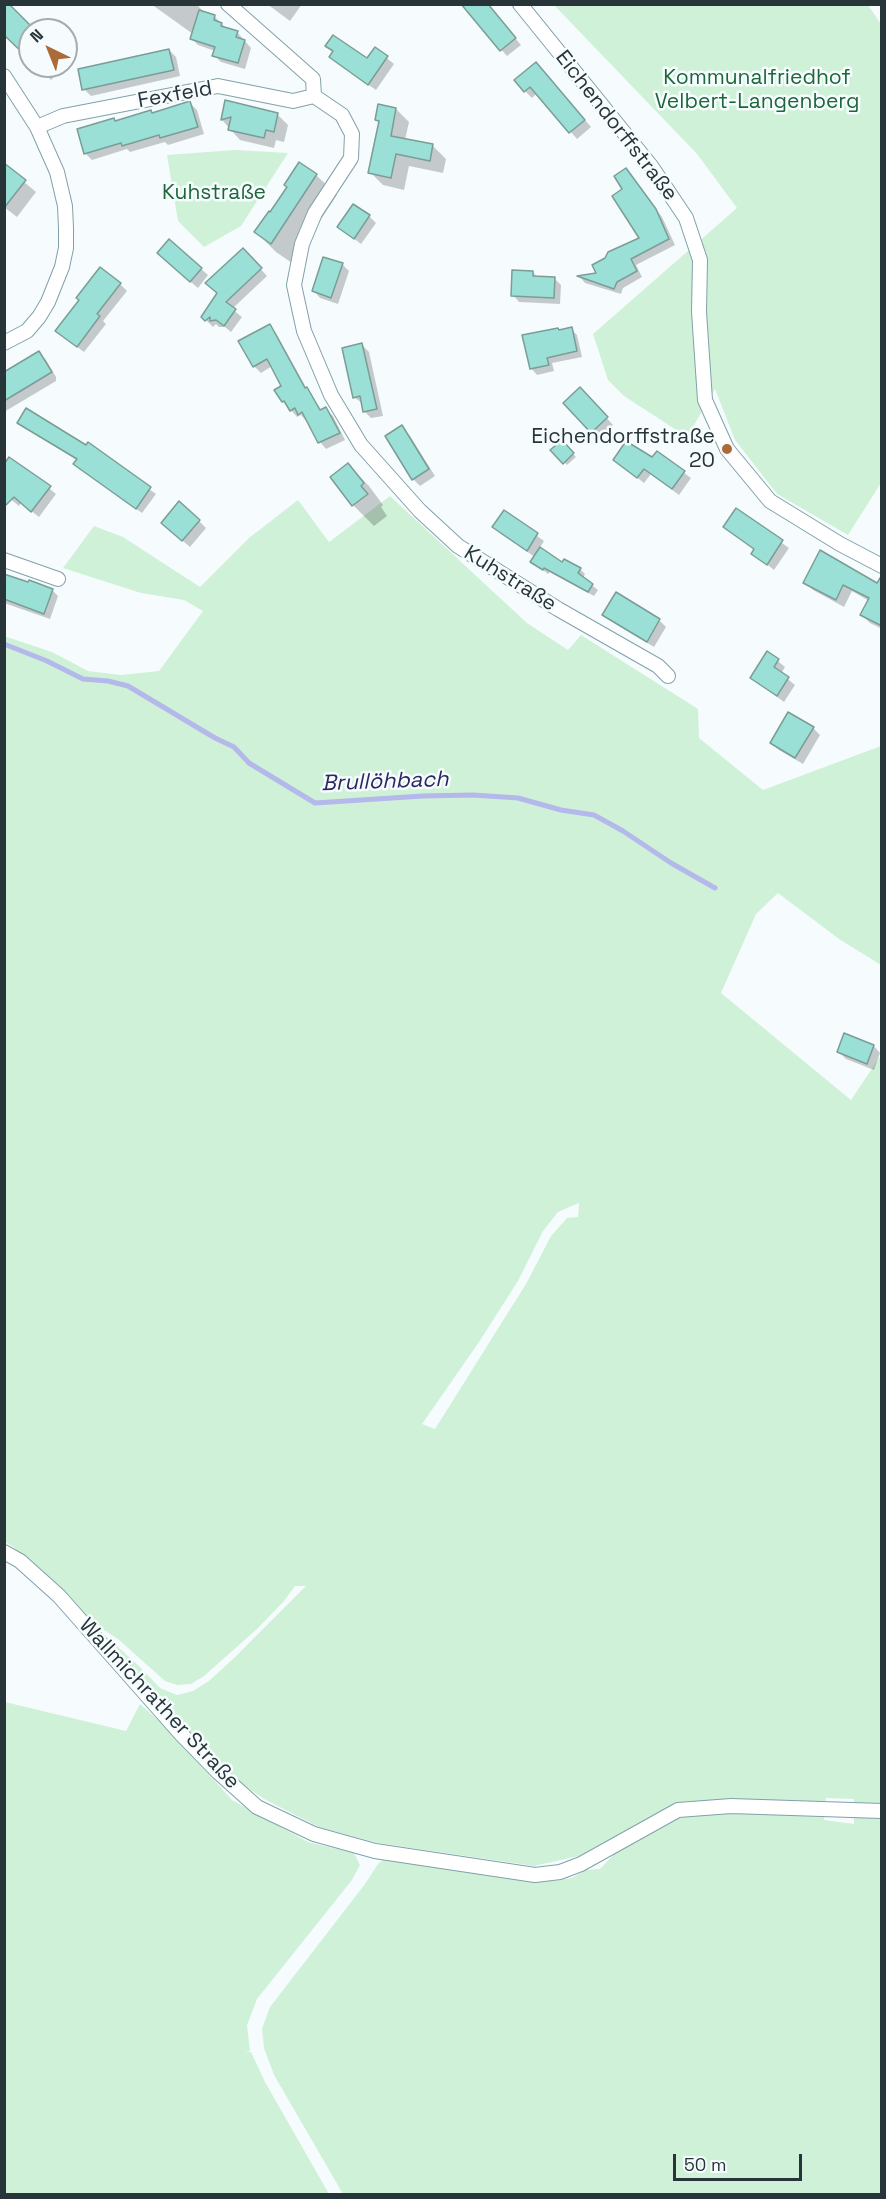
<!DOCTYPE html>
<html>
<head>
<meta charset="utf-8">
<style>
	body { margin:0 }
	#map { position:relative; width:886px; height:2199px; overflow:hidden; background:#f6fcfe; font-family:"Space Grotesk",sans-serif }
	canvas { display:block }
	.frame { position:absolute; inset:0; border:6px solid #273438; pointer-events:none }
	.north { position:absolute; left:18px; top:18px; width:60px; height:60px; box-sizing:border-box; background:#f6fcfe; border:2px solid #a3acaf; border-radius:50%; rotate:317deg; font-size:16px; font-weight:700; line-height:24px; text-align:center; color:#273438 }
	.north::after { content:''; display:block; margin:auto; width:21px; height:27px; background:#ac6a36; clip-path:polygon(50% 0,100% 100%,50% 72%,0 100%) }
	.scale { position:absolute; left:673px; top:2154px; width:129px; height:27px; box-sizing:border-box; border:3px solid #273438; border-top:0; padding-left:8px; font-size:18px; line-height:21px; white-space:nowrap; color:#273438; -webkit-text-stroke:4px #f6fcfe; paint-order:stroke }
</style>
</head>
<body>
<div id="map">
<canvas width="886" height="2199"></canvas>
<div class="frame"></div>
<div class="north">N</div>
<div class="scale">50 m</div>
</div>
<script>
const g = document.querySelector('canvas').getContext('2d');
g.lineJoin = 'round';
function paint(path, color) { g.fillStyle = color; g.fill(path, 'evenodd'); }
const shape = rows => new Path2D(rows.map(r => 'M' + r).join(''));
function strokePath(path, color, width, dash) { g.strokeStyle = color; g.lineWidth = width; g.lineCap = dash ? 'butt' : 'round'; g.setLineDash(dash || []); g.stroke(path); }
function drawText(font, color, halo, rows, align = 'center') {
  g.font = font + ' "Space Grotesk",sans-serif'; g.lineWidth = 5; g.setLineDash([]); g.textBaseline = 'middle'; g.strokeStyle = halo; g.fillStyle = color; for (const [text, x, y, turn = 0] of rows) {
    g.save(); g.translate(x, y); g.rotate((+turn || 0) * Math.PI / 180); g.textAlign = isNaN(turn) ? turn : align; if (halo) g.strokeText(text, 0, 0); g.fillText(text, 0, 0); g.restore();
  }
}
paint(shape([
	[554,5,868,5,881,24,881,483,848,535,777,494,735,440,715,389,687,437,624,396,608,380,593,334,737,208,697,154],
	[235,150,288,153,241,226,204,247,178,221,167,155],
	[390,496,527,623,568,650,581,635,698,709,699,738,763,790,881,746,881,798,878,798,882,799,881,965,839,939,778,893,756,914,721,993,851,1100,879,1058,881,1058,881,2194,343,2194,274,2075,264,2048,262,2029,270,2007,365,1884,378,1864,385,1858,536,1881,553,1881,572,1878,585,1870,600,1869,616,1852,612,1838,579,1856,534,1866,378,1843,319,1827,266,1800,243,1785,175,1718,111,1644,118,1647,139,1666,160,1688,177,1695,193,1691,209,1681,235,1657,306,1586,295,1586,284,1601,257,1629,204,1676,191,1684,177,1685,165,1681,118,1639,96,1625,43,1573,12,1546,5,1542,4,636,52,652,88,671,121,675,159,671,203,611,184,600,141,593,63,568,94,526,123,537,200,587,249,538,298,500,329,542],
	[579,1203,578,1217,567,1218,551,1236,526,1284,435,1429,422,1424,479,1342,518,1281,543,1231,558,1212],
	[826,1798,854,1799,854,1824,824,1820],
	[5,1702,126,1731,140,1704,166,1727,232,1800,308,1842,354,1853,360,1865,352,1880,257,1999,247,2025,250,2051,245,2051,251,2052,265,2082,329,2194,5,2194]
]), '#cff1d7');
paint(shape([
	[151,4,196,4,206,14,215,17,227,29,237,32,251,48,245,69,221,62,214,55,215,51,198,45,191,38,193,34],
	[267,4,302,4,290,21],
	[461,4,487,4,521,45,507,56],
	[327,46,367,60,375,49,394,64,376,90,338,64,331,57,334,53],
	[169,50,176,57,180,76,91,96,84,89],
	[38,66,65,66,51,80],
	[543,71,591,127,577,139,537,93,532,98,525,91],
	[226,102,277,114,288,125,284,142,276,140,274,148,240,140,222,120],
	[190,103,197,110,204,134,168,145,165,142,130,152,127,149,92,160,85,153,116,123],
	[396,109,409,122,405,140,433,146,446,159,443,173,409,166,404,190,383,185,370,172,380,123,376,120],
	[4,165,36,192,17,217,4,207],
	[626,170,662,217,675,245,636,265,642,277,623,288,621,294,585,283,580,277,598,274,641,239,624,189],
	[316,175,337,195,292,263,276,252,256,232,271,214],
	[369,216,376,223,361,244,339,227],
	[169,241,208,275,198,288,165,260],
	[243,250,267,276,232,309,242,317,231,332,225,327,219,327,216,324,213,327,203,317,218,294],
	[342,264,349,271,338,304,320,298,314,291],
	[533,272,538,278,554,278,561,285,560,304,519,302,513,295],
	[120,284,127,291,103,321,106,324,84,352,64,337],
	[270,326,276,333,307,389,322,411,326,409,333,416,345,440,326,449,320,442,308,420,306,421,301,415,297,417,291,410,283,386,272,366,261,373,254,366,240,342],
	[571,329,577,335,582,357,552,363,554,371,537,375,531,368,560,331],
	[362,345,369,352,383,416,371,418,364,411,363,404,354,397],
	[39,353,46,360,56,377,56,381,4,412,4,373],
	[587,396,613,425,599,438,592,432],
	[19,423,87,447,88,445,156,494,142,513,80,469,77,460,25,428],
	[403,429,410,436,435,476,420,486,413,479],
	[562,442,576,457,567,465,553,450],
	[657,453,691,478,679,495,651,474,644,483,615,460,653,459],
	[18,463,56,494,39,517,21,503,19,506,4,494,30,485],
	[348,465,369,486,383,505,381,507,387,516,374,526,353,505],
	[736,510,789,548,774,570,753,553,755,550,725,526],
	[504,512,544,541,539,549,563,564,580,569,585,574,583,578,598,590,594,596,550,572,548,574,532,561,535,557,501,534,494,527],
	[199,521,206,528,190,547,169,529],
	[4,576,29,584,29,582,53,591,58,596,50,619,4,603],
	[805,582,882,586,882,629,870,623,862,615,869,601,852,591,844,607,813,590],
	[604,614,659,620,666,627,654,647,611,621],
	[768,653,785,667,781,674,795,685,784,702,751,678],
	[813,728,820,735,803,764,779,750,772,743],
	[874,1046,880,1053,874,1070,846,1059,839,1052]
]), '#0003');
strokePath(shape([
	[4,644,47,661,83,679,108,681,128,686,215,738,234,747,249,763,315,803,423,796,473,795,518,798,561,810,594,815,623,831,671,863,715,888]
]), '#b4b8ea', 5);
const building = shape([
	[4,4,9,4,30,25,30,60,4,35,4,4],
	[461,4,488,4,516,38,500,51,461,4],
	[199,10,215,15,214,20,222,23,221,26,238,31,236,37,245,40,238,63,212,56,215,47,190,39,199,10],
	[333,35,367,58,375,47,388,56,368,85,329,57,333,51,325,46,333,35],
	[169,49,174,70,82,90,78,69,169,49],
	[536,62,585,120,569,133,530,87,524,92,514,80,536,62],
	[225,100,278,113,274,132,266,130,264,138,228,130,231,117,221,120,225,100],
	[190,101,198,127,160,138,159,135,122,146,121,143,84,154,77,129,114,118,115,121,151,110,152,113,190,101],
	[378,104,396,108,391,136,433,144,430,161,396,154,391,178,368,173,379,121,375,120,378,104],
	[299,162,317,174,271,244,254,232,269,211,270,212,287,187,284,185,299,162],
	[4,163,26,180,4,208,4,163],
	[626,168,656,209,669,239,631,259,637,271,617,282,614,289,577,276,596,273,592,265,605,258,608,252,639,238,612,196,622,189,614,176,626,168],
	[353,204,370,215,354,239,337,227,353,204],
	[169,239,202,268,190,282,157,253,169,239],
	[243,248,262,268,226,302,236,309,224,326,216,320,210,321,210,317,205,321,201,317,217,293,205,283,243,248],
	[323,257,343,263,331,298,312,291,323,257],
	[100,267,121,283,97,314,100,316,77,347,55,331,79,300,76,298,100,267],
	[512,270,533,271,533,276,555,277,554,298,511,296,512,270],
	[270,324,305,388,307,387,320,410,326,407,340,433,318,443,302,412,298,415,295,408,290,411,284,401,282,402,274,390,281,386,267,359,253,367,238,341,270,324],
	[572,327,577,351,547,358,549,365,530,369,522,335,558,328,559,330,572,327],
	[362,343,377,409,363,412,360,396,353,398,342,348,362,343],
	[39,351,52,372,4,401,4,372,39,351],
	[580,387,608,417,591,433,563,403,580,387],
	[26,408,86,445,88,442,151,487,136,509,73,464,77,459,17,423,26,408],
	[402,425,429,469,412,480,385,436,402,425],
	[562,440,574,453,563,464,550,450,562,440],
	[626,441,652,457,657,451,685,471,672,489,644,469,637,478,613,460,626,441],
	[9,457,51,486,31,512,14,497,4,507,4,464,9,457],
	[348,463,364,483,361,486,368,494,352,506,330,477,348,463],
	[179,501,200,520,182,541,161,523,179,501],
	[736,508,783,540,767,565,751,554,754,549,723,527,736,508],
	[504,510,538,533,527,551,492,527,504,510],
	[540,547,562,562,564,559,581,568,578,573,593,584,588,592,544,568,543,570,530,562,540,547],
	[820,550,877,583,882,575,882,626,860,615,869,598,843,585,836,600,803,583,820,550],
	[4,574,28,582,29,580,53,589,44,614,4,599,4,574],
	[616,592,660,619,647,642,602,615,616,592],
	[767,651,779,659,774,667,789,677,777,696,750,678,767,651],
	[788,712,814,727,795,758,770,743,788,712],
	[844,1033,874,1045,867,1064,837,1052,844,1033]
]);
paint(building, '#9ae0d6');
strokePath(building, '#7b9d97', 1.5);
const street = shape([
	[228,4,313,79,314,96],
	[520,4,651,166,686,218,700,260,699,312,705,400,727,449,770,501,840,544,882,566],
	[4,76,37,127,57,172,65,206,66,228,66,248,62,267,48,302,39,317,27,331,4,343],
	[314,96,342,115,352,134,351,158,315,213,302,244,294,285,304,331,331,395,361,445,420,511,458,546,558,609,658,666,668,676],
	[37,127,63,116,218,86,293,101,314,96],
	[4,560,58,579],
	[4,1552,20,1561,59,1596,181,1734,218,1772,257,1807,314,1834,375,1851,535,1875,560,1872,581,1864,678,1810,731,1806,882,1811]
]);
strokePath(street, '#81a1aa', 16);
strokePath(street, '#fff', 14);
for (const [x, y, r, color] of [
	[727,449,6,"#ac6a36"]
]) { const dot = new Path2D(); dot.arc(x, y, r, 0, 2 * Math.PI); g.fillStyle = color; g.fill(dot); strokePath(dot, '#f6fcfe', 2); }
drawText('21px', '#1c663a', '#f6fcfe', [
	["Kommunalfriedhof",757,78],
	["Velbert-Langenberg",757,102],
	["Kuhstraße",214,193]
]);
drawText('21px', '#273438', '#f6fcfe', [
	["Fexfeld",175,95,-10],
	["Eichendorffstraße",616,126,52],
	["Kuhstraße",510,579,32],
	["Wallmichrather Straße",159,1704,47]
]);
drawText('21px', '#273438', '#f6fcfe', [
	["Eichendorffstraße",715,437],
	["20",715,461]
], 'right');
drawText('italic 22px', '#2a2661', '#f6fcfe', [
	["Brullöhbach",385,782,-2]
]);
</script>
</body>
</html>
